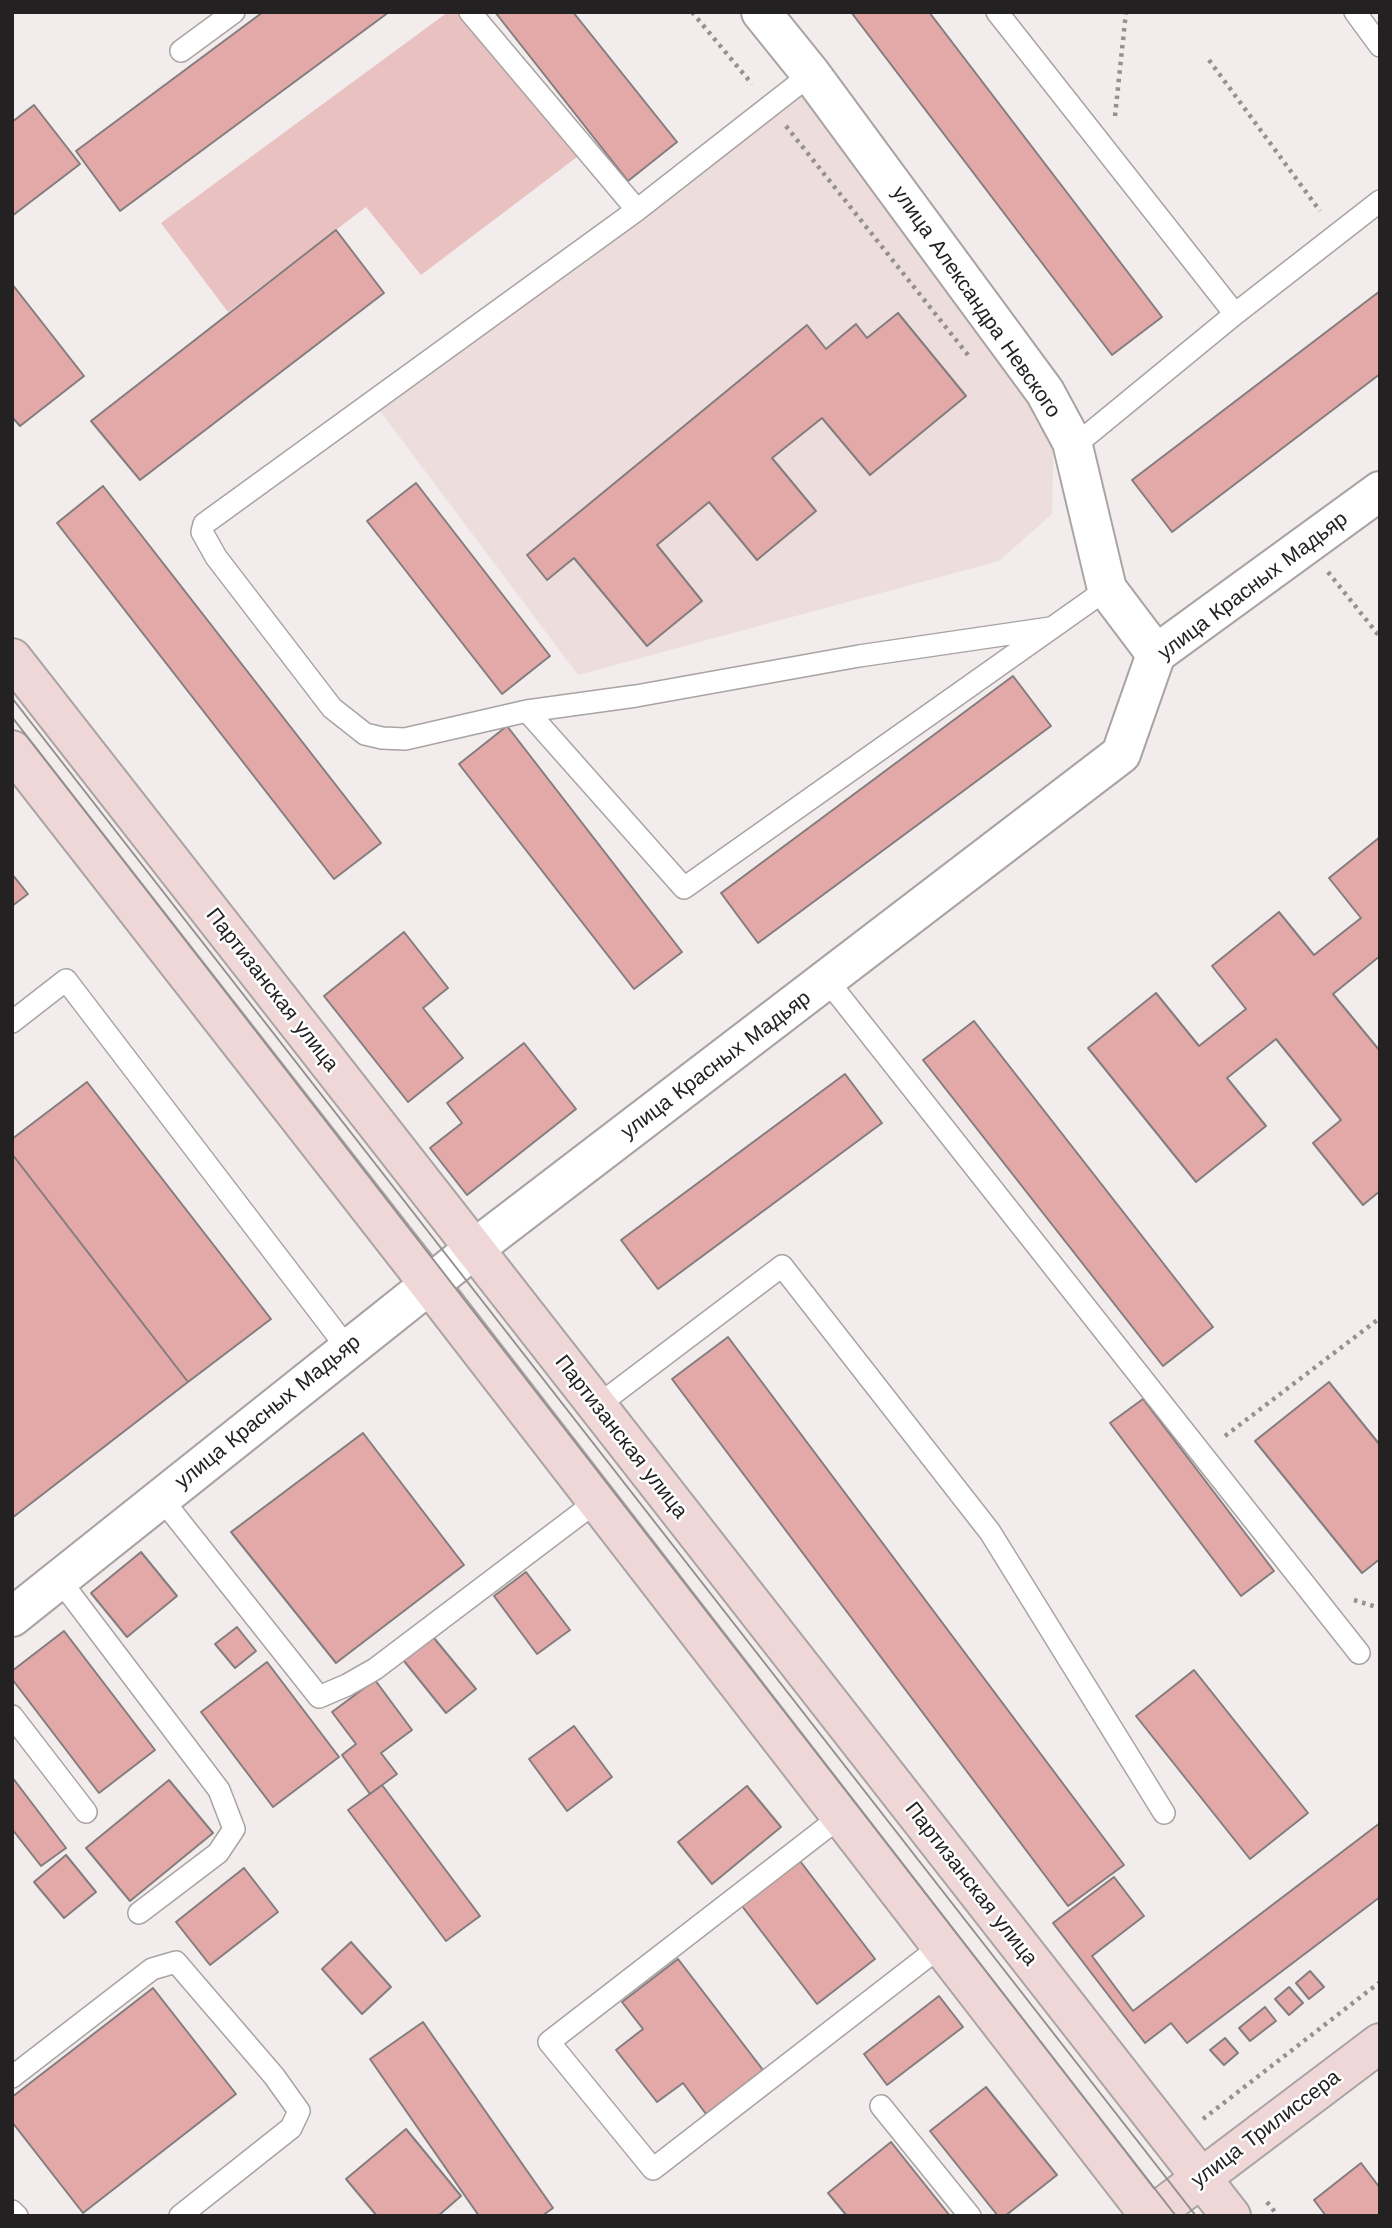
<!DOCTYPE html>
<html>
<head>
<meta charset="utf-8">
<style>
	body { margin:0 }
	#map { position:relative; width:1392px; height:2228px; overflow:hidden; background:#f3ecec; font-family:"Work Sans",sans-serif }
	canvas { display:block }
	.frame { position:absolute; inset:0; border:14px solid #232121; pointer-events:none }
</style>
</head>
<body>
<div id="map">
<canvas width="1392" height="2228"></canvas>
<div class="frame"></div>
</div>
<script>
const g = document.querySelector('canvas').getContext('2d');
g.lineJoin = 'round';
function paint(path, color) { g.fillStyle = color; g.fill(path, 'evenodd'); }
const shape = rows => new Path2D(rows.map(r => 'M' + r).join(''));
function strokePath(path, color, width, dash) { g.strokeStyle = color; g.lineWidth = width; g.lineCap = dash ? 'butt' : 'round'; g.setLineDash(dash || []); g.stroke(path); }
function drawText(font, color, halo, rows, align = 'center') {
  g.font = font + ' "Work Sans",sans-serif'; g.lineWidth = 5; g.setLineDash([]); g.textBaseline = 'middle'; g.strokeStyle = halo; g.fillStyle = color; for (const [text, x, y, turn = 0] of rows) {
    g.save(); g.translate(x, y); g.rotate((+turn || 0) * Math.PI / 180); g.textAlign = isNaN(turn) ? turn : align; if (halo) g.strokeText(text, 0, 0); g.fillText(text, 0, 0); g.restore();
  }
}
paint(shape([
	[801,92,1054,432,1052,514,999,561,578,675,377,407]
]), '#eddedd');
paint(shape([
	[448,12,481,12,589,148,421,275,366,207,228,312,161,223]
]), '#e9c1c1');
const building = shape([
	[263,12,389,12,120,211,76,151,263,12],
	[495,12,573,12,677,142,628,181,495,12],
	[851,12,929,12,1162,317,1112,355,851,12],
	[34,105,80,164,12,216,12,122,34,105],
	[336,230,384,293,140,480,91,421,336,230],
	[12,284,84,376,20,426,12,417,12,284],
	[1380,291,1380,374,1172,532,1132,480,1380,291],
	[898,313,966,396,870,475,822,418,772,458,816,511,757,560,709,502,657,545,702,601,647,646,574,558,547,580,527,555,807,325,826,349,856,324,867,338,898,313],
	[416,483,550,656,502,694,367,521,416,483],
	[103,486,381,843,334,879,57,523,103,486],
	[1013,676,1051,726,758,943,721,893,1013,676],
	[507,726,682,952,634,989,459,764,507,726],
	[1380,837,1380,956,1333,994,1380,1051,1380,1191,1363,1205,1313,1143,1341,1120,1276,1039,1227,1078,1266,1126,1196,1182,1088,1048,1156,993,1199,1046,1246,1009,1212,966,1279,912,1314,955,1361,918,1329,878,1380,837],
	[12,874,28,894,12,906,12,874],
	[404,932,448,988,423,1008,463,1058,408,1102,324,996,404,932],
	[974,1021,1213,1327,1163,1366,923,1060,974,1021],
	[524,1043,576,1109,467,1195,430,1148,462,1123,447,1103,524,1043],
	[845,1074,882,1123,658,1289,621,1240,845,1074],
	[87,1082,271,1319,188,1382,12,1154,12,1139,87,1082],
	[12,1154,188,1382,12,1518,12,1154],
	[728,1337,1124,1865,1068,1906,672,1379,728,1337],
	[1329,1382,1380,1445,1380,1559,1362,1573,1255,1441,1329,1382],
	[1143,1399,1274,1571,1241,1596,1110,1423,1143,1399],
	[363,1433,464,1565,336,1663,231,1532,363,1433],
	[141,1552,177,1596,127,1637,91,1593,141,1552],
	[526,1572,570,1630,537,1654,494,1596,526,1572],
	[237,1627,256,1651,235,1668,215,1644,237,1627],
	[64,1631,155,1750,99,1793,12,1679,12,1671,64,1631],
	[429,1632,476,1689,446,1713,400,1656,429,1632],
	[267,1662,339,1757,273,1807,201,1712,267,1662],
	[1194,1670,1308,1813,1250,1859,1136,1716,1194,1670],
	[375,1680,412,1730,381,1753,397,1774,370,1794,342,1755,356,1744,332,1712,375,1680],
	[574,1726,612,1777,567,1811,529,1759,574,1726],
	[12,1777,66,1848,41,1866,12,1829,12,1777],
	[169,1780,213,1833,130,1901,86,1848,169,1780],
	[382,1785,480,1916,446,1941,348,1810,382,1785],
	[747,1786,781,1827,712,1884,678,1842,747,1786],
	[1380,1823,1380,1897,1187,2043,1171,2023,1145,2043,1053,1923,1114,1877,1144,1916,1092,1956,1133,2011,1380,1823],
	[66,1855,96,1892,64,1918,34,1882,66,1855],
	[800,1861,875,1959,817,2004,742,1906,800,1861],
	[244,1868,278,1912,210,1965,176,1922,244,1868],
	[351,1942,391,1987,362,2014,322,1969,351,1942],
	[678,1959,763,2070,706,2114,683,2083,657,2102,616,2050,643,2029,622,2002,678,1959],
	[1310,1971,1324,1987,1309,1999,1296,1983,1310,1971],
	[1289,1987,1303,2003,1289,2015,1275,1999,1289,1987],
	[153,1988,236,2094,83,2213,12,2122,12,2097,153,1988],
	[939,1996,963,2027,887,2085,864,2054,939,1996],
	[1265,2007,1276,2021,1250,2041,1239,2028,1265,2007],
	[423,2022,553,2208,542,2216,479,2216,370,2059,423,2022],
	[1225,2038,1238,2053,1224,2065,1210,2050,1225,2038],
	[986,2087,1057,2175,1005,2216,998,2216,930,2131,986,2087],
	[406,2129,461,2196,438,2216,377,2216,346,2179,406,2129],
	[891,2142,950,2216,847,2216,828,2193,891,2142],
	[1361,2163,1380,2188,1380,2216,1326,2216,1314,2200,1361,2163]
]);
paint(building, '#e3a8a8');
strokePath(building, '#837d7d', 2);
const lane = shape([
	[470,12,637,210],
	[997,12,1235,314],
	[1355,12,1380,46],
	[181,51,234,12],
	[1073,447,1235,314,1380,201],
	[1050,628,859,656,636,696,527,711,684,888,1107,589],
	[527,711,405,739,382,738,365,734,332,708,216,557,202,532,204,524,637,210,811,74],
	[827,980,1359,1653],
	[12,1022,66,980,348,1349],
	[597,1406,782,1266,990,1532,1164,1813],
	[161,1498,319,1697,347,1685,375,1669,597,1501],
	[59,1579,219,1790,234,1829,218,1853,139,1913],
	[12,1716,86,1812],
	[840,1817,549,2042,653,2169,941,1946],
	[12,2077,152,1969,176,1962,274,2076,299,2111,291,2128,180,2216],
	[881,2106,970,2216],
	[12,2211,17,2216]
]);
const street = shape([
	[761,12,811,74,1045,392,1072,442,1107,589,1156,654],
	[12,1617,474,1249,1121,754,1156,654,1380,491]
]);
const secondary = shape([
	[12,658,1231,2216],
	[12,750,429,1284,1150,2216],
	[1151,2216,1380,2043]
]);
strokePath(lane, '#aaa3a3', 24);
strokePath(street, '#aaa3a3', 42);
strokePath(secondary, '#aaa3a3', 42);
strokePath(shape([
	[692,12,752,84],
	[1209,60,1320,211],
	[1115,116,1126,12],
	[786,126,968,355],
	[1328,572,1380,637],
	[1225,1436,1380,1318],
	[1354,1600,1380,1608],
	[1203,2119,1380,1982],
	[1267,2202,1278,2216]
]), '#969191', 4.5, [3.5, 5]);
strokePath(lane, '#fff', 21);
strokePath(street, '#fff', 38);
strokePath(secondary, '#efd6d7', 38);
strokePath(shape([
	[12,698,1196,2216],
	[12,717,1176,2216]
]), '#948f8f', 2);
drawText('21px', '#232121', '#fff', [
	["улица Александра Невского",976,302,55],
	["улица Красных Мадьяр",1253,586,-37],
	["Партизанская улица",272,990,52],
	["улица Красных Мадьяр",716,1065,-37],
	["улица Красных Мадьяр",268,1412,-39],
	["Партизанская улица",621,1437,52],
	["Партизанская улица",971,1884,52],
	["улица Трилиссера",1266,2129,-37]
]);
</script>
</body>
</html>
